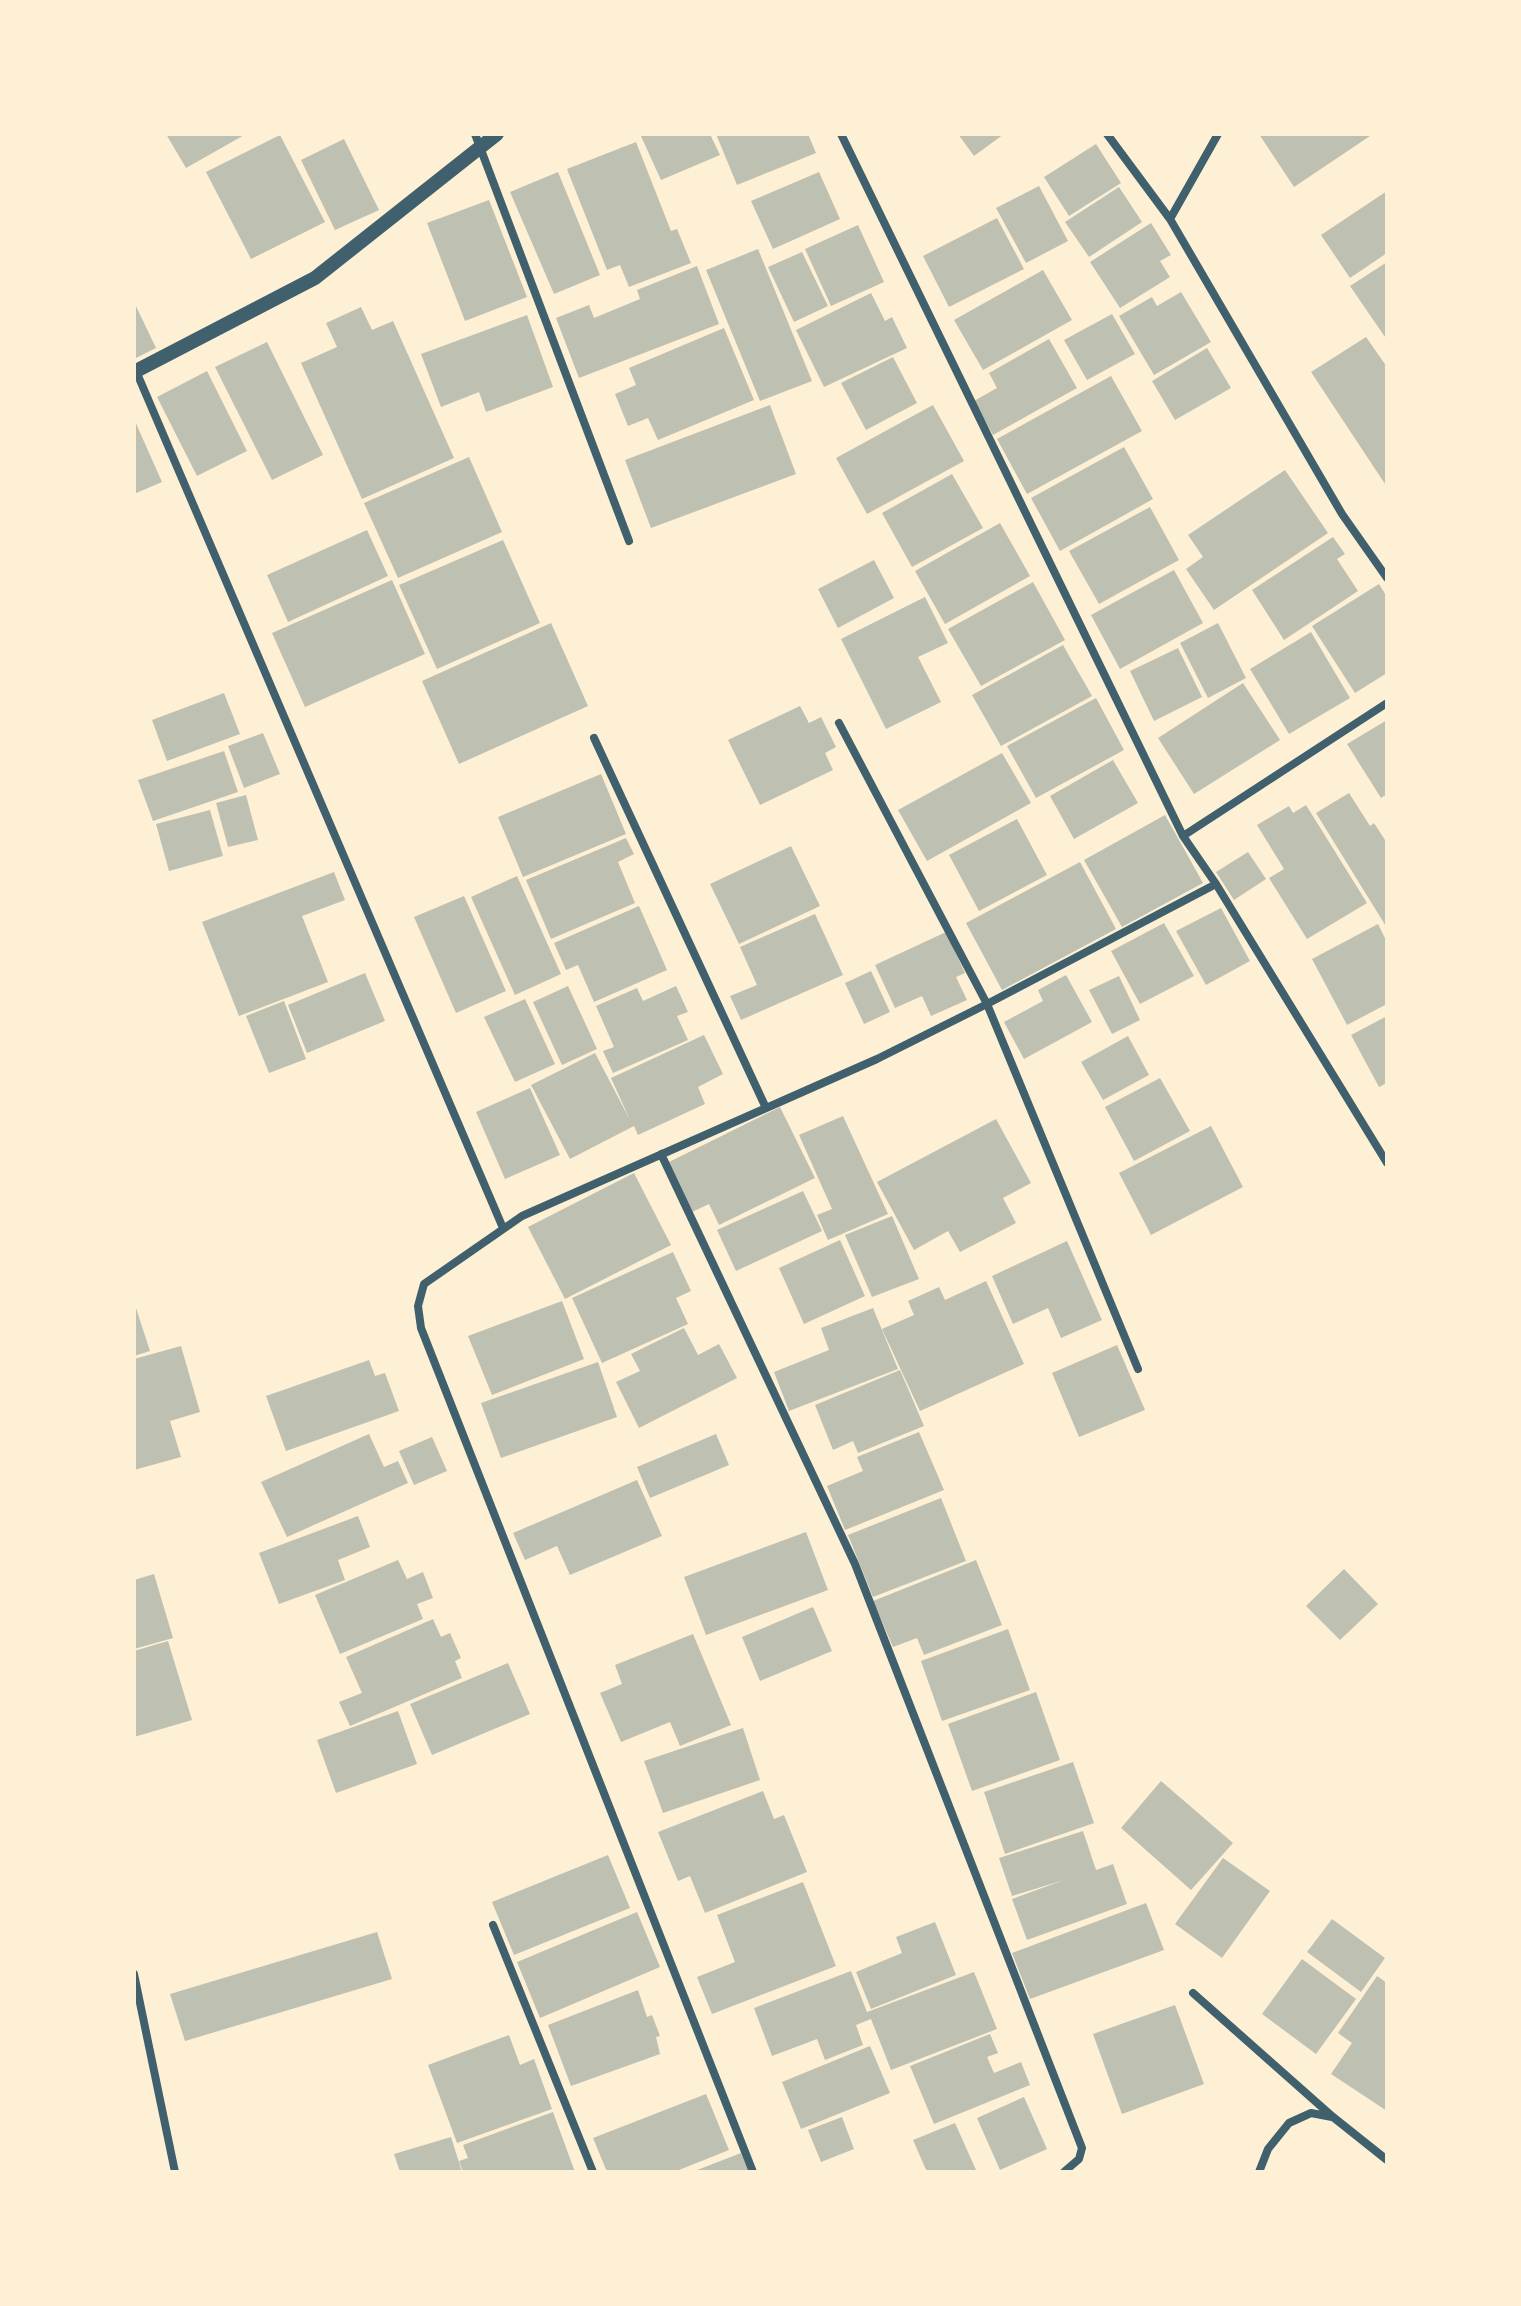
<!DOCTYPE html>
<html>
<head>
<meta charset="utf-8">
<style>
	body { margin:0 }
	#map { position:relative; width:1521px; height:2306px; overflow:hidden; background:#fdf0d5; font-family:"PT Sans",sans-serif }
	canvas { display:block }
	.frame { position:absolute; inset:0; border:136px solid #fdf0d5; pointer-events:none }
</style>
</head>
<body>
<div id="map">
<canvas width="1521" height="2306"></canvas>
<div class="frame"></div>
</div>
<script>
const g = document.querySelector('canvas').getContext('2d');
g.lineJoin = 'round';
function paint(path, color) { g.fillStyle = color; g.fill(path, 'evenodd'); }
const shape = rows => new Path2D(rows.map(r => 'M' + r).join(''));
function strokePath(path, color, width, dash) { g.strokeStyle = color; g.lineWidth = width; g.lineCap = dash ? 'butt' : 'round'; g.setLineDash(dash || []); g.stroke(path); }
paint(shape([
	[166,134,246,134,186,168],
	[640,134,710,134,720,155,661,180],
	[716,134,808,134,816,153,737,185],
	[958,134,1004,134,974,156],
	[1259,134,1373,134,1294,187],
	[280,135,325,222,251,259,206,172],
	[344,139,379,210,335,230,301,160],
	[636,142,671,231,677,229,691,263,629,287,620,265,607,270,567,169],
	[1096,144,1121,183,1069,216,1044,177],
	[558,172,600,275,554,294,510,192],
	[819,172,840,219,773,249,751,201],
	[1039,186,1068,241,1026,263,996,208],
	[1119,187,1142,222,1089,257,1065,222],
	[1387,191,1387,253,1350,278,1321,235],
	[489,200,527,297,465,321,427,223],
	[997,218,1024,269,949,307,923,256],
	[1151,223,1171,255,1160,261,1170,277,1120,308,1090,262],
	[858,225,884,282,831,306,805,249],
	[758,249,812,381,760,401,706,270],
	[802,252,828,306,794,322,768,267],
	[1387,262,1387,336,1385,337,1350,286],
	[697,266,719,324,579,378,556,318,589,305,594,318,640,299,637,290],
	[1043,270,1072,320,983,370,954,320],
	[1181,292,1211,342,1154,375,1119,316,1152,297,1157,306],
	[871,293,885,321,892,317,907,348,824,387,796,330],
	[134,302,156,348,134,359],
	[361,307,372,330,393,321,454,458,362,499,301,363,337,347,326,323],
	[1112,314,1135,354,1087,380,1064,340],
	[527,315,553,387,486,412,479,392,441,407,421,354],
	[724,328,754,400,658,440,648,418,628,426,615,394,636,385,629,368],
	[1366,337,1387,367,1387,487,1311,372],
	[1049,339,1077,388,993,435,974,401,997,388,989,373],
	[267,342,323,455,272,480,215,367],
	[1207,348,1231,388,1175,420,1152,381],
	[893,357,917,403,866,430,841,383],
	[207,371,247,451,197,476,157,397],
	[1111,376,1142,431,1027,494,997,439],
	[770,405,796,474,651,528,625,460],
	[933,405,964,461,867,514,836,458],
	[134,419,162,482,134,494],
	[1124,447,1153,499,1060,551,1031,498],
	[469,457,502,532,398,578,364,503],
	[1285,470,1328,533,1214,610,1186,569,1203,557,1188,535],
	[952,474,983,528,912,567,882,513],
	[1150,507,1179,560,1099,604,1069,551],
	[1000,523,1030,576,945,624,915,571],
	[367,530,388,576,288,622,267,575],
	[1333,537,1345,554,1337,559,1358,591,1284,640,1252,590],
	[503,540,540,623,437,669,399,585],
	[874,560,894,598,838,628,818,589],
	[1174,570,1203,623,1120,669,1091,615],
	[392,580,425,654,305,707,272,633],
	[1033,582,1065,640,981,686,948,629],
	[1379,584,1387,597,1387,673,1355,693,1312,626],
	[925,597,948,643,918,657,941,702,886,729,841,639],
	[551,623,588,706,459,764,422,681],
	[1218,623,1246,678,1208,698,1180,643],
	[1311,632,1350,698,1289,734,1250,669],
	[1063,645,1092,696,1001,746,972,695],
	[1178,648,1202,697,1154,721,1130,671],
	[1243,683,1280,740,1194,794,1158,738],
	[224,693,240,734,167,761,152,720],
	[1096,698,1124,750,1036,798,1007,746],
	[800,706,809,723,821,717,836,747,825,753,833,770,760,805,728,740],
	[1387,720,1387,794,1381,798,1347,744],
	[263,733,280,774,244,788,228,746],
	[224,751,238,792,153,821,138,780],
	[1002,753,1031,803,927,861,898,810],
	[1113,760,1138,803,1074,839,1050,796],
	[601,774,626,834,523,877,498,817],
	[1349,793,1370,826,1374,823,1387,843,1387,928,1316,813],
	[246,795,258,840,228,847,216,803],
	[1306,805,1367,903,1307,939,1269,878,1284,869,1257,825,1289,806,1293,813],
	[210,810,223,856,169,871,156,824],
	[1165,815,1203,883,1122,927,1084,860],
	[1017,819,1047,875,979,911,949,855],
	[626,838,634,854,618,862,635,903,551,939,526,880],
	[791,846,820,906,739,944,710,884],
	[1248,852,1266,879,1234,900,1216,872],
	[1080,862,1116,929,1002,990,966,923],
	[334,872,345,900,302,916,328,982,239,1016,202,922],
	[517,876,561,974,515,995,471,897],
	[464,896,506,991,456,1013,414,917],
	[639,906,667,970,594,1002,578,965,566,970,554,943],
	[1221,908,1250,961,1206,985,1176,931],
	[815,914,843,975,741,1020,730,996,757,985,740,947],
	[1164,923,1194,976,1140,1004,1111,951],
	[1378,924,1387,942,1387,1004,1347,1025,1312,959],
	[946,932,965,973,956,977,967,1000,931,1016,922,996,895,1008,875,965],
	[871,971,890,1012,864,1024,845,983],
	[365,973,385,1021,307,1053,288,1005],
	[1066,975,1092,1022,1024,1059,1004,1022,1043,1001,1038,990],
	[1119,976,1140,1020,1112,1034,1089,990],
	[568,986,597,1049,562,1065,533,1002],
	[676,986,688,1012,677,1016,688,1040,613,1073,603,1051,614,1047,596,1006,637,988,643,1001],
	[525,999,555,1064,515,1082,484,1017],
	[284,1001,306,1059,269,1073,246,1016],
	[1387,1016,1387,1083,1379,1087,1351,1035],
	[704,1035,723,1074,698,1087,705,1104,638,1135,634,1126,570,1159,531,1085,595,1053,630,1120,611,1078],
	[1128,1036,1149,1075,1103,1100,1081,1062],
	[1160,1078,1190,1131,1134,1161,1105,1107],
	[530,1088,560,1155,505,1179,476,1112],
	[780,1107,815,1178,719,1225,709,1204,692,1212,667,1163],
	[843,1116,888,1214,828,1240,817,1215,832,1209,799,1135],
	[996,1119,1031,1183,1003,1198,1016,1223,960,1252,948,1231,914,1250,877,1182],
	[1211,1126,1243,1187,1151,1235,1119,1173],
	[634,1173,671,1245,565,1299,528,1227],
	[803,1191,822,1231,736,1271,717,1230],
	[892,1216,919,1279,872,1297,845,1235],
	[840,1240,865,1296,804,1324,779,1268],
	[1067,1241,1102,1320,1061,1338,1048,1308,1013,1324,992,1276],
	[673,1252,691,1291,676,1298,688,1324,602,1363,572,1298],
	[986,1281,1024,1364,920,1411,882,1329,914,1315,908,1301,939,1287,945,1300],
	[562,1301,584,1359,492,1395,468,1336],
	[134,1302,150,1351,134,1356],
	[873,1308,898,1369,789,1411,774,1372,829,1350,821,1328],
	[684,1328,698,1355,719,1344,737,1378,639,1428,616,1382,640,1371,631,1354],
	[1117,1345,1145,1410,1079,1437,1052,1373],
	[181,1346,200,1412,170,1421,181,1457,134,1470,134,1359],
	[369,1360,375,1376,385,1373,399,1411,286,1451,266,1396],
	[598,1362,617,1417,501,1458,481,1403],
	[900,1370,924,1426,858,1453,853,1441,833,1450,815,1405],
	[919,1432,944,1490,845,1530,827,1486,863,1471,857,1457],
	[369,1434,384,1467,398,1461,408,1483,287,1537,261,1482],
	[716,1434,729,1465,650,1498,637,1467],
	[432,1437,447,1471,414,1485,399,1451],
	[637,1480,662,1536,570,1575,557,1546,525,1560,513,1533],
	[941,1498,966,1561,873,1597,848,1535],
	[358,1516,370,1547,338,1560,345,1580,279,1604,259,1553],
	[806,1532,828,1590,706,1635,684,1577],
	[398,1560,407,1579,423,1572,433,1598,417,1604,423,1619,340,1654,315,1595],
	[976,1560,1002,1625,924,1655,917,1638,893,1647,873,1601],
	[1344,1569,1378,1604,1340,1640,1306,1606],
	[154,1574,173,1638,134,1649,134,1580],
	[813,1607,832,1651,760,1681,742,1637],
	[433,1619,441,1637,450,1633,461,1658,455,1661,462,1678,350,1726,339,1702,362,1693,346,1657],
	[1008,1629,1030,1690,942,1721,921,1661],
	[693,1634,731,1725,680,1746,670,1722,621,1742,600,1693,622,1684,615,1665],
	[168,1641,192,1720,134,1737,134,1651],
	[508,1663,530,1714,432,1755,410,1704],
	[1036,1692,1060,1760,972,1791,948,1724],
	[398,1711,417,1764,336,1793,317,1740],
	[743,1728,760,1780,663,1813,644,1761],
	[1073,1762,1094,1823,1005,1854,984,1792],
	[1161,1781,1233,1843,1191,1890,1121,1828],
	[763,1791,774,1819,784,1815,807,1872,705,1913,690,1876,678,1881,658,1832],
	[1083,1831,1096,1870,1113,1864,1127,1904,1027,1940,1012,1899,1064,1880,1012,1896,999,1858],
	[608,1855,630,1908,514,1955,492,1902],
	[1223,1858,1270,1891,1222,1958,1175,1924],
	[803,1882,836,1966,712,2014,697,1977,735,1962,717,1915],
	[1146,1903,1164,1950,1030,1999,1012,1953],
	[637,1912,660,1967,540,2018,517,1962],
	[1332,1919,1385,1958,1361,1992,1307,1952],
	[935,1922,956,1975,871,2009,856,1972,902,1953,896,1937],
	[377,1932,392,1979,185,2041,170,1994],
	[1302,1959,1356,1999,1316,2054,1262,2014],
	[851,1971,867,2012,974,1972,997,2029,891,2070,871,2019,856,2025,863,2045,825,2060,817,2039,772,2056,754,2008],
	[1377,1976,1387,1983,1387,2111,1331,2074,1352,2043,1338,2033],
	[638,1990,647,2017,652,2015,660,2036,656,2037,660,2054,571,2086,548,2025],
	[1175,2005,1204,2084,1122,2114,1093,2034],
	[990,2034,998,2053,987,2057,994,2073,1021,2062,1030,2085,934,2124,910,2066],
	[509,2035,520,2065,534,2059,552,2109,457,2143,428,2065],
	[870,2046,890,2093,801,2129,782,2082],
	[706,2094,729,2150,674,2172,607,2172,593,2138],
	[1024,2097,1047,2149,1000,2170,977,2118],
	[553,2112,575,2172,463,2172,459,2161,468,2158,463,2145],
	[842,2117,854,2149,821,2162,808,2130],
	[955,2123,976,2170,927,2172,913,2140],
	[451,2137,462,2172,400,2172,394,2154],
	[741,2153,749,2172,692,2172]
]), '#bec0b2');
strokePath(shape([
	[475,134,629,541],
	[841,134,1183,836,1216,884,1387,1163],
	[1107,134,1170,219,1342,514,1387,578],
	[1170,219,1218,134],
	[136,371,503,1228],
	[839,723,987,1004,1138,1369],
	[594,738,766,1108],
	[1183,836,1387,703],
	[661,1154,855,1564,1082,2148,1079,2159,1064,2172],
	[493,1925,593,2172],
	[134,1974,175,2172],
	[1193,1993,1333,2117,1387,2160],
	[753,2172,421,1328,418,1306,424,1284,522,1216,877,1059,987,1004,1216,884],
	[1259,2172,1268,2149,1289,2123,1311,2113,1332,2117]
]), '#3f606c', 8);
strokePath(shape([
	[134,372,315,278,497,134]
]), '#3f606c', 14);
</script>
</body>
</html>
